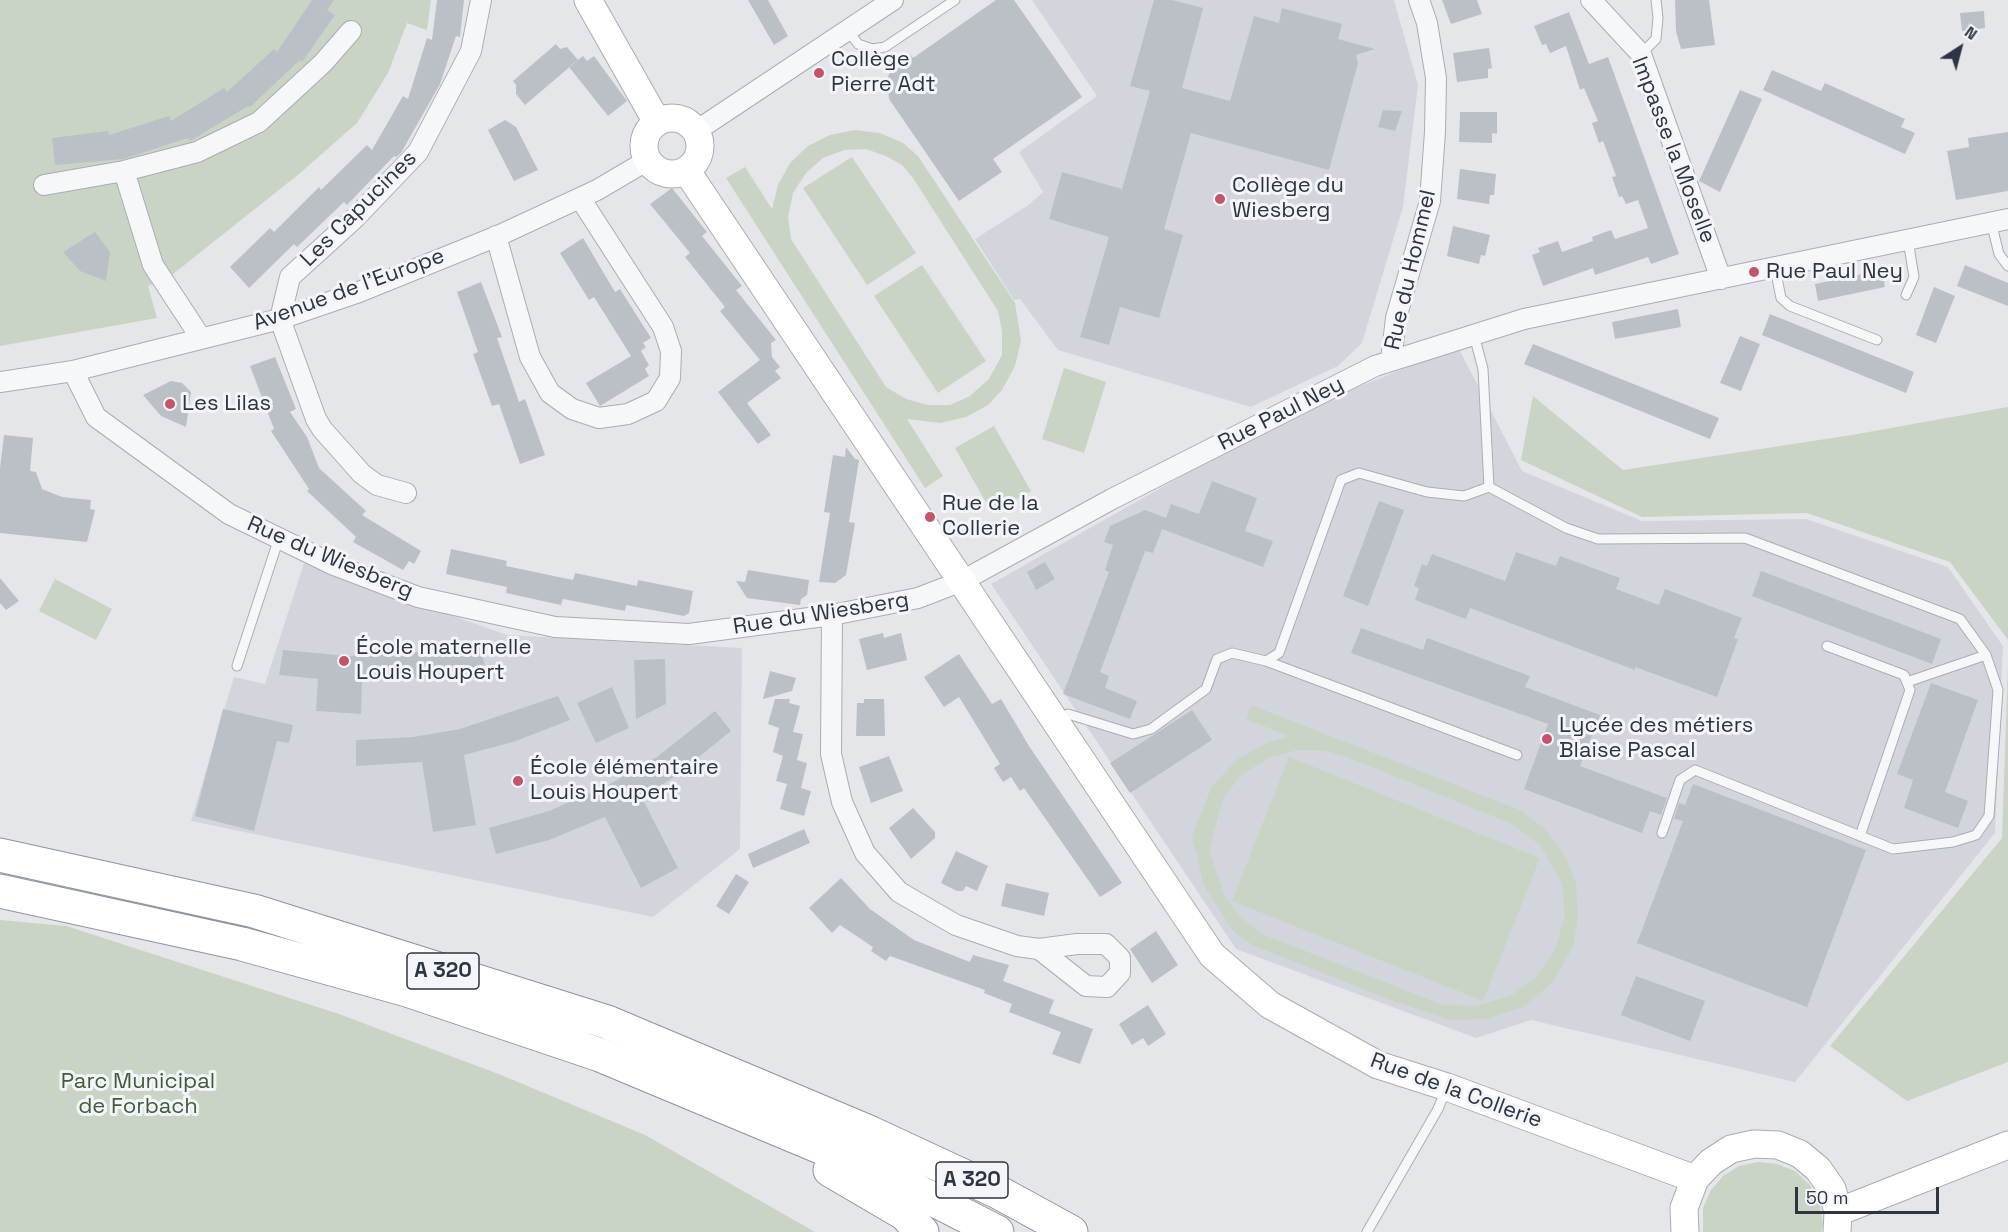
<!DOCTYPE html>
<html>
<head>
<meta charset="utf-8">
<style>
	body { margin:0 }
	#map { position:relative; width:2008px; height:1232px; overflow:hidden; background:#e4e6ea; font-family:"Space Grotesk",sans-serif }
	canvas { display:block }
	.north { position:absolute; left:1930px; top:18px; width:60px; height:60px; -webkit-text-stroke:4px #f3f5f8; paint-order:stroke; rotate:36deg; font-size:16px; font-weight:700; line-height:24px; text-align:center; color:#2d3542 }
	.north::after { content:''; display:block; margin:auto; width:21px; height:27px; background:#2d3542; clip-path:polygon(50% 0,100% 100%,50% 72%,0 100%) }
	.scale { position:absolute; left:1795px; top:1187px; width:144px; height:27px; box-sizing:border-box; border:3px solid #2d3542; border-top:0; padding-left:8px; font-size:18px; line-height:21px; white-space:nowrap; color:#2d3542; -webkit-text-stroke:4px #f3f5f8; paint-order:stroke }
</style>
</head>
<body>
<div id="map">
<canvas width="2008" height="1232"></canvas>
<div class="north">N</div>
<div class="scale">50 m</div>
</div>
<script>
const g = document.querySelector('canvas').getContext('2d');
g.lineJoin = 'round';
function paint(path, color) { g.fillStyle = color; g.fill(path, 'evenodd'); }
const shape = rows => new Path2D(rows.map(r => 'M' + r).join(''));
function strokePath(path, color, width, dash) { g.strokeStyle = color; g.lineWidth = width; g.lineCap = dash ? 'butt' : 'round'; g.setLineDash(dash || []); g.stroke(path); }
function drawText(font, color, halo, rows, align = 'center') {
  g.font = font + ' "Space Grotesk",sans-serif'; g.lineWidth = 6; g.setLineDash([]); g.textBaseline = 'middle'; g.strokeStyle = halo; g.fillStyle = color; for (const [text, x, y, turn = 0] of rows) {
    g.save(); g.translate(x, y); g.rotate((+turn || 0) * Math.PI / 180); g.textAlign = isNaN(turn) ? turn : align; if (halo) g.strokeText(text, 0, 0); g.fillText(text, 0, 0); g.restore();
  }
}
paint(shape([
	[1032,0,1394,0,1418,85,1403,207,1362,343,1338,366,1251,407,1058,350,1020,299,1014,300,975,239,1027,206,1043,192,1019,152,1097,96],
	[1458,347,1522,471,1642,521,1806,519,1948,567,2003,646,1995,833,1795,1082,1531,1020,1476,1038,1236,949,991,584,1293,413],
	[304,563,507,635,742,648,740,849,653,917,191,821,234,677,265,684]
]), '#d2d6dc');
paint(shape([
	[0,0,431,0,427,30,407,23,388,73,357,123,299,174,173,274,148,286,157,318,0,346],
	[855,130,880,133,903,143,918,156,1015,303,1021,341,1015,366,1002,390,988,405,966,417,940,423,907,419,943,476,925,488,726,178,745,167,772,209,778,185,790,163,808,146,830,135],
	[866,149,886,156,902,165,913,178,998,311,1002,331,1002,355,989,379,970,396,950,405,928,405,906,399,886,387,791,239,788,217,793,193,806,173,823,158,844,150],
	[852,157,916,253,867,285,803,188],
	[922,265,986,361,938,393,874,296],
	[1064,368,1106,382,1084,453,1042,439],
	[1533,396,1623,470,1852,435,2008,407,2008,640,1950,562,1807,513,1642,517,1521,460],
	[994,426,1031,491,992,513,955,448],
	[55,579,112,609,96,640,39,611],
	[2008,664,2008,1062,1907,1101,1830,1046,2002,838],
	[1251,705,1520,810,1545,829,1567,858,1576,884,1578,918,1573,947,1552,983,1523,1007,1486,1019,1451,1020,1396,1002,1254,946,1234,932,1204,886,1192,836,1212,786,1239,758,1267,743,1288,736,1246,719],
	[1299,750,1325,751,1344,756,1512,824,1540,845,1562,883,1565,915,1555,950,1536,977,1510,996,1475,1006,1443,1005,1262,934,1239,916,1225,897,1209,850,1223,799,1240,776,1270,757],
	[1289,757,1540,858,1483,1001,1232,901],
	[0,920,66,926,339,1014,501,1075,645,1135,815,1232,0,1232],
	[1758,1162,1777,1164,1795,1171,1809,1184,1819,1202,1823,1223,1821,1232,1703,1232,1703,1208,1711,1190,1723,1176,1739,1166]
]), '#c9d4c5');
paint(shape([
	[312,0,334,0,327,10,335,15,302,62,300,60,250,107,248,106,190,141,188,138,123,159,55,165,52,138,108,131,109,135,169,116,171,121,224,88,227,92,274,49,277,52],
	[437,0,464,0,460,37,456,36,440,84,401,153,396,157,394,156,347,205,344,202,297,247,294,244,249,288,230,267,270,228,274,232,319,187,321,190,367,145,372,150,403,96,408,99,427,38,432,40],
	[748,0,768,0,788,36,774,45],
	[996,0,1014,0,1082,97,993,159,1002,172,959,201,889,99,887,78,893,67,903,58,910,54,913,58],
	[1154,0,1172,0,1203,8,1182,88,1230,101,1254,16,1279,23,1282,8,1342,24,1338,39,1375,49,1356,55,1358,63,1329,170,1191,133,1164,229,1183,235,1159,318,1120,307,1109,345,1080,337,1109,237,1049,219,1062,172,1122,189,1150,91,1130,86],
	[1442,0,1477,0,1482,14,1451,24],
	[1675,0,1709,0,1715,45,1681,49,1676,31],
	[1984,11,1985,28,1962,31,1960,13],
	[1569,12,1589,64,1608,57,1679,254,1651,264,1648,257,1595,275,1593,268,1543,286,1532,255,1540,252,1538,248,1558,241,1562,252,1593,241,1592,237,1611,230,1615,239,1648,228,1638,200,1626,204,1622,196,1619,197,1612,177,1616,176,1603,141,1599,143,1592,123,1598,121,1584,88,1580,90,1566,46,1550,53,1546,44,1542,45,1534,26],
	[556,44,560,49,567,47,578,60,525,105,516,94,516,85,513,81],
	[1489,48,1492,68,1488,69,1488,78,1457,82,1453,53],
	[583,56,587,61,594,56,627,101,608,116,569,67],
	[1772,70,1821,91,1825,83,1905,119,1901,127,1915,133,1905,154,1763,90],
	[1740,90,1762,99,1720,192,1699,181],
	[1383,110,1402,111,1395,131,1378,127],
	[1460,112,1497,112,1497,134,1492,133,1492,143,1459,142],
	[505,120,516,127,538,170,514,181,488,130],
	[2008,132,2008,191,1956,200,1947,151,1969,147,1968,138],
	[1460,169,1496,174,1494,195,1490,195,1489,204,1457,199],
	[672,188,707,232,702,236,742,286,736,290,776,340,771,343,772,357,780,367,775,371,781,378,747,403,771,435,758,444,718,392,760,360,720,311,725,307,685,257,690,253,650,204],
	[1453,226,1490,235,1485,256,1481,255,1479,264,1447,256],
	[95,232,110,252,106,281,80,271,63,252],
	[583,238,615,292,620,289,651,338,643,343,646,347,641,351,649,365,645,369,649,376,600,406,586,383,631,356,594,297,589,300,560,253],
	[1965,265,2008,283,2008,306,1957,286],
	[1882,270,1885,287,1818,301,1815,284],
	[481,282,502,337,497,338,519,402,525,399,545,455,520,464,499,404,492,406,473,354,478,352,457,292],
	[1934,287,1955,296,1936,343,1916,335],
	[1678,309,1681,327,1615,339,1612,322],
	[1770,314,1914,372,1906,393,1762,335],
	[1740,336,1760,344,1741,391,1720,383],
	[1533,344,1719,418,1710,439,1524,364],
	[275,357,296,409,290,412,307,437,319,468,366,511,362,515,421,551,414,564,409,561,403,570,353,542,356,537,307,491,309,489,271,431,274,429,250,366],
	[171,381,182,383,191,392,186,427,161,416,143,395],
	[4,435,33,438,30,471,36,472,42,489,62,497,91,500,90,509,95,510,87,542,0,533,0,468],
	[846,447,855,459,859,460,849,522,855,523,846,575,835,583,819,582,830,513,824,512,833,455,845,457],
	[1212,481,1257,498,1245,531,1273,541,1263,567,1162,529,1164,524,1153,553,1145,551,1100,672,1109,676,1105,688,1137,701,1130,719,1063,694,1109,572,1105,570,1113,545,1104,542,1110,526,1145,510,1166,518,1171,504,1199,514],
	[1379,501,1404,510,1368,606,1343,596],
	[451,549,507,561,506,566,573,580,575,573,637,586,638,580,693,591,689,613,684,616,626,605,625,611,563,599,561,605,506,593,507,587,446,574],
	[1516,552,1556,566,1560,556,1620,578,1616,589,1659,605,1665,589,1742,618,1734,638,1738,639,1717,697,1635,667,1635,670,1470,608,1466,619,1415,600,1419,588,1414,586,1422,564,1427,566,1432,554,1505,581],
	[1045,562,1055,579,1036,590,1027,572],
	[748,570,809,580,807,595,801,599,800,605,747,598,736,581,745,582],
	[1761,571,1941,639,1932,664,1752,596],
	[0,578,19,601,6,610,0,603],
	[1361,628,1423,650,1427,638,1530,676,1525,687,1600,715,1580,766,1667,798,1661,815,1650,811,1642,833,1524,789,1548,724,1351,653],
	[883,633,884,638,901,633,907,660,867,670,859,639],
	[478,641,485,666,423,677,362,681,361,714,316,711,318,679,279,675,283,650,348,656,373,655,416,652],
	[959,654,992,704,1001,699,1029,746,1122,883,1100,897,1024,788,1020,791,1011,777,1003,782,994,768,1000,764,959,697,944,707,924,677],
	[665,659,666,704,636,719,634,660],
	[770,671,796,678,792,691,763,699],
	[1931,683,1978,700,1945,792,1968,801,1958,828,1904,808,1913,780,1897,774],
	[612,687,629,728,596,743,577,703],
	[558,696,570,720,513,742,464,755,476,825,433,832,422,762,356,766,356,740,413,737,460,729],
	[775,699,790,699,789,703,800,706,793,732,803,734,797,760,807,763,801,788,811,791,804,816,780,809,787,784,776,781,783,756,773,752,779,728,768,724],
	[864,699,884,699,885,736,856,736,857,703,864,703],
	[223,709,293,725,289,743,277,741,254,831,195,816],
	[1192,710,1212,740,1130,793,1110,763],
	[715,711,731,731,675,776,642,798,678,868,641,888,605,817,549,840,496,854,489,828,549,811,608,785,657,757],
	[889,756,903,791,871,803,859,767],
	[1693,784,1866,850,1807,1007,1637,943,1683,821,1674,819,1679,803,1685,805],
	[913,808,935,832,935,838,911,859,889,828],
	[804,829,810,843,753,868,748,854],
	[956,851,988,866,977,891,966,886,963,891,957,891,941,883],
	[736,874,749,882,729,914,716,906],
	[841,878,870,909,914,940,970,962,973,955,1009,965,1003,981,1054,1000,1049,1013,1093,1029,1080,1064,1052,1054,1061,1032,1009,1012,1012,1004,984,993,985,990,890,956,886,961,871,951,873,947,840,925,832,933,809,908],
	[1006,883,1049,893,1044,916,1001,906],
	[1156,931,1178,965,1152,983,1130,949],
	[1636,976,1705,1001,1690,1041,1621,1015],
	[1148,1005,1166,1034,1148,1046,1143,1038,1132,1045,1119,1024]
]), '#bbc0c7');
const lane = shape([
	[847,29,858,44,872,49,885,47,955,0],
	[1641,54,1656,39,1658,18,1656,0],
	[1991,222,1999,254,2008,266],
	[1775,268,1781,298,1790,306,1877,340],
	[1906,295,1914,277,1908,240],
	[1474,335,1483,369,1489,487,1566,528,1598,539,1745,538,1960,619,1986,655,1998,690,1989,816,1976,835,1953,842,1893,849,1695,770,1680,780,1662,833],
	[1827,646,1904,675,1910,690,1860,836],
	[1266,661,1517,755],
	[237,666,279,538],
	[1907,682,1986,655],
	[1058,720,1068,714,1133,734,1151,729,1206,689,1217,659,1232,653,1266,661,1279,653,1341,480,1359,473,1427,492,1464,496,1489,487],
	[1367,1232,1438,1109,1446,1089]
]);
const street = shape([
	[1591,0,1641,54,1721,279],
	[696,131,893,0],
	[124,171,153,265,201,338],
	[44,185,124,171,197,152,259,122,323,63,351,31],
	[496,236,530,357,550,393,572,409,599,418,628,414,656,401,670,378,671,351,663,327,580,198],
	[1391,361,1396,318,1430,201,1435,132,1436,78,1427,23,1419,0],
	[73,371,96,417,229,514,334,565,418,597,555,627,689,634,832,615,918,598,962,581,1112,499,1375,366,1391,361,1524,319,2008,219],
	[0,382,73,371,280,319,359,292,500,235,597,190,648,160],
	[406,493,377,485,362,474,322,429,316,419,280,319,290,277,356,217,418,152,471,51,481,0],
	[832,615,831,754,842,802,865,853,899,892,956,925,1017,946,1039,949,1077,944,1106,944,1120,958,1120,973,1107,987,1086,986,1039,949]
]);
const secondary = shape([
	[588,0,657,122],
	'644 146a28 28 0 1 1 56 0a28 28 0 1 1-56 0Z',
	[686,170,1212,955,1270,1005,1378,1065,1447,1087,1695,1179],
	[1838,1212,2008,1145],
	[1685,1232,1684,1208,1695,1179,1711,1162,1731,1149,1754,1144,1778,1145,1800,1154,1818,1169,1832,1189,1838,1212,1837,1232]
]);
const highway = shape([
	[0,855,254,911,607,1022,871,1133,998,1192,1071,1232],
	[0,891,242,944,407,990,600,1055,878,1171,997,1232],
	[830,1170,905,1214,922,1232]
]);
strokePath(lane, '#a9adb4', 11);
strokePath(street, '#a9adb4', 22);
strokePath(secondary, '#a9adb4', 29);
strokePath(highway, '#8c94a0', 35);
strokePath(lane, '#f6f7f9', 9);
strokePath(street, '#f6f7f9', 20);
strokePath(secondary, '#fff', 27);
strokePath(highway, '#fff', 33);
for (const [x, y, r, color] of [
	[819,73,6,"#c45467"],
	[1220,199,6,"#c45467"],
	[1754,272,6,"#c45467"],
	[170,404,6,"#c45467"],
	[930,517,6,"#c45467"],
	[344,661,6,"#c45467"],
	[1547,739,6,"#c45467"],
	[518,781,6,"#c45467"]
]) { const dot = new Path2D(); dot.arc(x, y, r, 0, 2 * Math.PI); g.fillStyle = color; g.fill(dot); strokePath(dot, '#f3f5f8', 2); }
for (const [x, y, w] of [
	[443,971,72],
	[972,1180,72]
]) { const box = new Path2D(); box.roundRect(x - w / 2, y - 18, w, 36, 4.5); g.fillStyle = '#f3f5f8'; g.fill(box); strokePath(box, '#2d3542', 1.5); }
drawText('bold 21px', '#2d3542', null, [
	["A 320",443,971],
	["A 320",972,1180]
]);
drawText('22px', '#2d3542', '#f3f5f8', [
	["Collège",831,60],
	["Pierre Adt",831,85],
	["Collège du",1232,186],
	["Wiesberg",1232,211],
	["Rue Paul Ney",1766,272],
	["Les Lilas",182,404],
	["Rue de la",942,504],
	["Collerie",942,529],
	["École maternelle",356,648],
	["Louis Houpert",356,673],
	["Lycée des métiers",1559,726],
	["Blaise Pascal",1559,751],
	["École élémentaire",530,768],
	["Louis Houpert",530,793]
], 'left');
drawText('22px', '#2d3542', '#f3f5f8', [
	["Impasse la Moselle",1673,150,69],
	["Les Capucines",359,209,-45],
	["Rue du Hommel",1411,270,-77],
	["Avenue de l'Europe",349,290,-20],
	["Rue Paul Ney",1281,414,-27],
	["Rue du Wiesberg",330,558,23],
	["Rue du Wiesberg",821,614,-9],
	["Rue de la Collerie",1456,1091,20]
]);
drawText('22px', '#425c3b', '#f3f5f8', [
	["Parc Municipal",138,1082],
	["de Forbach",138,1107]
]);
</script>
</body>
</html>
